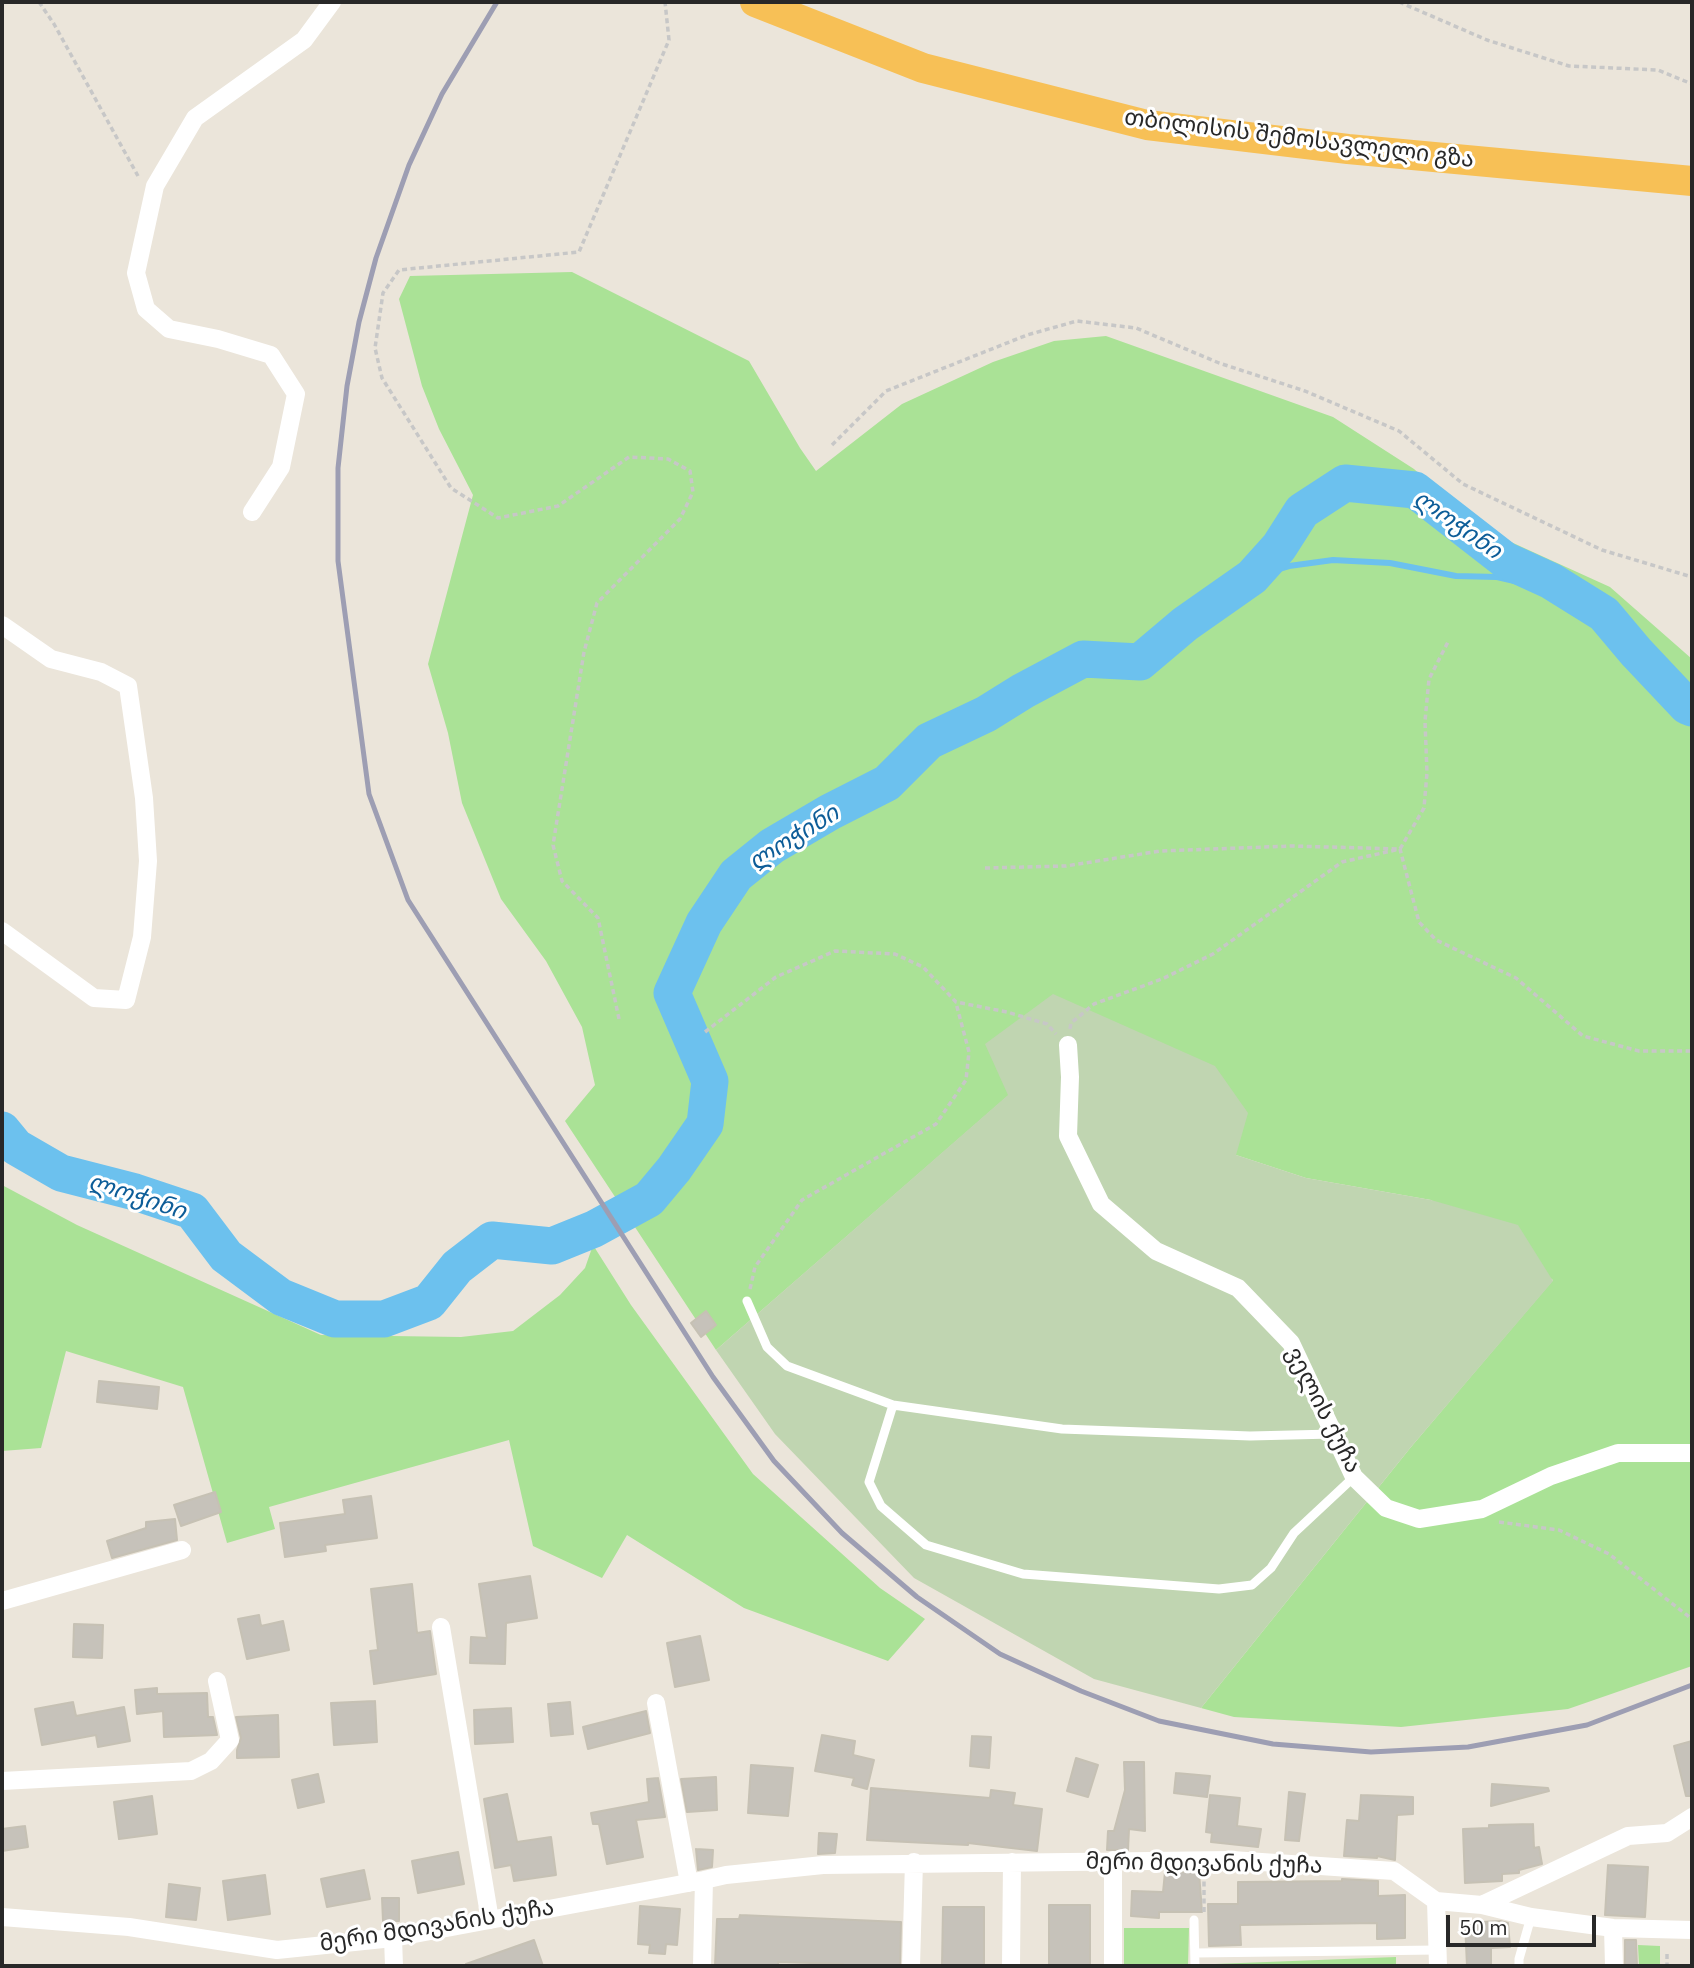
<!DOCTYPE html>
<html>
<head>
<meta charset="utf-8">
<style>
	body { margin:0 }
	#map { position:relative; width:1694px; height:1968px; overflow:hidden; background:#ebe5da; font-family:"IBM Plex Sans",sans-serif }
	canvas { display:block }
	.frame { position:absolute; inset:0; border:4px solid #282828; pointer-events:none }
	.scale { position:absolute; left:1446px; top:1915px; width:150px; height:32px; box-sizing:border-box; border:4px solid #282828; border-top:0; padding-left:9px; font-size:21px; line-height:24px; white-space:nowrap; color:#282828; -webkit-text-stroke:5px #fff; paint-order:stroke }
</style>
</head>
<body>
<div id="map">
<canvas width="1694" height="1968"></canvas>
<div class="frame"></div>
<div class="scale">50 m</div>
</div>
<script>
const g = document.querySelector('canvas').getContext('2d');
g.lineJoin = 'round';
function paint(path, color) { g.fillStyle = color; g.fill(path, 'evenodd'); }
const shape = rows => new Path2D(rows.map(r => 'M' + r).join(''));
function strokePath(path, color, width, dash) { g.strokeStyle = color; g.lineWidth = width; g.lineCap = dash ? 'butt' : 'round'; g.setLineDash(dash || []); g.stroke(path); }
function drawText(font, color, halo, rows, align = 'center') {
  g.font = font + ' "IBM Plex Sans","Noto Sans Georgian",sans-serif'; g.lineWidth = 6; g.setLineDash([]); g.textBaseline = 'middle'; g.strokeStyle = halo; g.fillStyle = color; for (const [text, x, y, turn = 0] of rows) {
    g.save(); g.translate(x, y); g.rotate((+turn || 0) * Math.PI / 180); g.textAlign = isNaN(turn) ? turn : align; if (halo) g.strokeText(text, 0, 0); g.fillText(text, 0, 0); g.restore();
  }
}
paint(shape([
	[572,272,749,361,800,448,816,471,902,404,993,362,1054,341,1106,336,1333,417,1414,469,1478,527,1610,587,1692,659,1692,1666,1568,1709,1401,1727,1234,1717,1201,1708,1411,1447,1553,1280,1431,1200,1306,1178,1236,1155,1009,1095,716,1350,565,1121,595,1085,582,1027,546,961,501,899,462,803,448,733,428,664,473,495,439,429,422,386,399,299,410,276],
	[2,1185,77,1225,321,1335,461,1337,513,1331,560,1295,585,1268,593,1245,631,1305,753,1474,880,1588,925,1619,888,1661,744,1608,627,1535,602,1578,533,1546,509,1440,269,1507,275,1529,227,1543,183,1387,66,1351,41,1448,2,1451],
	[1124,1928,1189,1928,1188,1966,1124,1966],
	[1638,1945,1660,1946,1660,1966,1639,1966],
	[1396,1957,1396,1966,1215,1966,1215,1964]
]), '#aae296');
paint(shape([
	[1053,994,1215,1066,1248,1113,1236,1155,1306,1178,1431,1200,1518,1225,1553,1281,1411,1447,1201,1708,1094,1679,914,1578,775,1434,716,1350,1008,1095,985,1044]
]), '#c0d5b1');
strokePath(shape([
	[1252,577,1289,566,1333,560,1390,563,1456,576,1497,577,1523,583,1551,581]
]), '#6cc1ee', 6);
strokePath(shape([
	[2,1130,16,1147,61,1173,135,1192,192,1211,226,1256,281,1297,335,1319,384,1319,429,1302,457,1267,492,1240,552,1246,594,1229,649,1199,674,1169,705,1124,710,1081,672,993,704,923,736,875,772,846,830,812,887,783,929,741,986,714,1023,691,1083,659,1140,662,1185,624,1252,577,1279,547,1302,511,1345,483,1415,490,1505,560,1551,581,1604,614,1636,652,1687,706,1692,708]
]), '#6cc1ee', 37);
const building = shape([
	[706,1311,716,1325,701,1337,691,1323,706,1311],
	[99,1381,159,1387,157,1409,97,1402,99,1381],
	[215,1492,221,1512,181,1526,174,1505,215,1492],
	[371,1496,377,1538,325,1545,326,1551,285,1557,280,1523,345,1514,343,1500,371,1496],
	[175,1519,177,1540,112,1558,107,1541,146,1528,146,1522,175,1519],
	[530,1576,537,1618,506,1623,505,1664,470,1663,471,1637,487,1638,479,1584,530,1576],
	[412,1584,417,1633,430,1631,436,1674,374,1684,370,1651,378,1650,371,1589,412,1584],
	[259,1615,261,1626,283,1621,289,1650,247,1659,238,1619,259,1615],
	[74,1624,103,1625,102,1658,73,1657,74,1624],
	[700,1636,709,1680,675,1687,667,1643,700,1636],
	[157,1688,157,1694,207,1693,208,1717,213,1717,217,1735,164,1737,163,1711,137,1714,135,1690,157,1688],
	[375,1701,377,1742,334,1745,331,1703,375,1701],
	[73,1702,76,1716,124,1707,130,1741,98,1747,96,1735,42,1745,35,1709,73,1702],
	[570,1702,573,1734,551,1736,548,1704,570,1702],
	[511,1708,513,1742,475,1744,474,1710,511,1708],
	[646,1711,650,1733,588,1749,583,1727,646,1711],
	[278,1715,279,1757,237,1758,237,1750,241,1738,236,1717,278,1715],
	[822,1735,855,1741,853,1755,874,1760,867,1789,852,1785,854,1778,815,1771,822,1735],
	[972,1736,991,1737,989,1768,970,1766,972,1736],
	[1692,1741,1692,1796,1686,1796,1674,1746,1692,1741],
	[1076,1758,1098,1765,1088,1797,1067,1791,1076,1758],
	[1124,1762,1144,1762,1145,1831,1129,1829,1128,1850,1107,1850,1108,1831,1114,1831,1125,1790,1124,1762],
	[751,1765,793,1768,788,1816,748,1813,751,1765],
	[1176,1773,1210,1776,1207,1797,1174,1793,1176,1773],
	[318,1774,324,1802,298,1808,292,1780,318,1774],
	[716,1777,717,1810,687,1812,681,1779,716,1777],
	[658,1778,665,1817,636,1820,643,1857,607,1864,599,1824,593,1824,591,1813,649,1802,647,1779,658,1778],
	[1492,1784,1548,1788,1549,1791,1491,1806,1492,1784],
	[871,1788,990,1798,991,1790,1015,1793,1013,1805,1042,1809,1037,1851,968,1843,968,1845,867,1840,871,1788],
	[1289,1792,1305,1794,1299,1841,1285,1840,1289,1792],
	[507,1794,517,1842,551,1837,556,1875,514,1881,511,1865,495,1868,484,1799,507,1794],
	[1210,1795,1240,1798,1237,1826,1261,1829,1258,1847,1211,1842,1212,1833,1206,1832,1210,1795],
	[1361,1795,1413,1797,1413,1814,1397,1815,1395,1860,1377,1856,1377,1858,1344,1856,1347,1820,1359,1821,1361,1795],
	[152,1796,157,1834,119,1839,114,1802,152,1796],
	[1533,1824,1534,1848,1539,1847,1542,1864,1519,1870,1519,1873,1502,1874,1502,1881,1465,1883,1463,1829,1489,1828,1489,1825,1533,1824],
	[25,1826,28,1847,2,1851,2,1829,25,1826],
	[819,1833,837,1834,835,1853,818,1854,819,1833],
	[696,1849,713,1850,712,1867,698,1870,696,1849],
	[458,1852,464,1884,418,1893,412,1861,458,1852],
	[1608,1865,1648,1867,1645,1917,1605,1915,1608,1865],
	[364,1870,370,1899,327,1907,321,1879,364,1870],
	[1165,1872,1199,1872,1202,1912,1159,1912,1159,1918,1131,1916,1132,1891,1163,1892,1165,1872],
	[265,1875,270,1914,228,1920,223,1881,265,1875],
	[1342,1879,1378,1881,1378,1896,1405,1895,1405,1938,1377,1939,1377,1923,1240,1925,1241,1945,1209,1946,1208,1904,1238,1904,1238,1882,1342,1881,1342,1879],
	[169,1884,200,1888,196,1920,166,1917,169,1884],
	[382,1898,399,1898,399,1921,383,1921,382,1898],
	[1049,1905,1090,1905,1090,1966,1049,1966,1049,1905],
	[640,1906,680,1909,677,1945,666,1944,665,1954,649,1953,650,1945,638,1944,640,1906],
	[943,1907,984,1907,984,1966,942,1966,943,1907],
	[740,1915,901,1922,900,1966,843,1966,843,1964,778,1962,778,1966,715,1966,717,1919,739,1919,740,1915],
	[1500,1921,1508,1923,1510,1947,1491,1948,1491,1966,1467,1966,1465,1923,1500,1921],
	[534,1940,543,1966,467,1966,466,1964,534,1940],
	[1625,1940,1636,1940,1637,1966,1625,1966,1625,1940]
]);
paint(building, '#c6c2ba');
strokePath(building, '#c6c1b4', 2);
strokePath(shape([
	[39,2,54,24,138,176],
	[1399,2,1487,40,1569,66,1658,70,1692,84],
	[832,445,886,391,1027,335,1077,321,1136,328,1219,363,1305,391,1399,431,1463,484,1602,550,1692,577],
	[985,868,1066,866,1160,851,1292,846,1400,849,1424,808,1427,773,1425,721,1429,679,1449,640],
	[619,1019,598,918,562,881,553,845,584,652,597,603,680,519,693,492,690,471,668,459,629,457,558,506,498,518,451,488,382,378,375,348,383,293,399,270,579,252,669,40,665,2],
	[1070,1029,1071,1023,1094,1004,1162,979,1213,954,1342,862,1400,849,1419,922,1436,940,1516,978,1583,1036,1639,1051,1692,1051],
	[705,1032,776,977,835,951,895,954,923,967,956,1002,1007,1012,1047,1024,1056,1034],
	[750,1289,755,1267,802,1200,936,1124,966,1080,969,1052,956,1003],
	[1499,1522,1559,1530,1609,1554,1692,1619],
	[1204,1912,1204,1877],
	[1667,1954,1667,1966]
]), '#c7c7c7', 3.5, [5, 3.5]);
strokePath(shape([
	[747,1301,767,1347,787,1366,893,1405,1062,1429,1250,1436,1333,1434],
	[893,1405,869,1482,881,1506,926,1545,1023,1574,1219,1589,1252,1585,1271,1568,1294,1533,1354,1477],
	[1194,1920,1195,1966],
	[1195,1953,1438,1950],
	[1519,1966,1519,1959,1531,1917]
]), '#fff', 9);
strokePath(shape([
	[252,512,281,467,296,394,271,355,218,339,169,329,146,309,136,273,155,186,195,118,304,40,332,2],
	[2,625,51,659,101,672,128,686,144,798,148,861,142,937,126,1000,94,998,2,931],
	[1068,1045,1070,1077,1068,1136,1101,1204,1156,1251,1238,1288,1291,1343,1354,1477,1386,1508,1419,1519,1482,1509,1551,1476,1618,1453,1692,1453],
	[2,1601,182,1550],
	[441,1627,490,1920],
	[656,1703,689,1883],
	[2,1781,191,1771,211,1761,230,1740,217,1681],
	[704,1880,726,1875,823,1865,1232,1860,1394,1871,1436,1901,1482,1905,1531,1917,1613,1928,1692,1930],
	[1436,1901,1438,1966],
	[1482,1905,1628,1836,1667,1833,1692,1817],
	[2,1917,129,1927,277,1950,393,1938,704,1880,702,1966],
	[1613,1928,1614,1966],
	[393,1938,394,1966],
	[911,1966,914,1862],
	[1011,1966,1012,1862],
	[1113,1966,1113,1860]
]), '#fff', 18);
strokePath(shape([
	[755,2,923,68,1147,125,1348,149,1692,181]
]), '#f7c056', 30);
strokePath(shape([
	[497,2,442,94,409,165,376,258,359,322,347,386,338,468,338,561,369,794,408,900,713,1377,774,1461,842,1533,917,1597,1000,1654,1081,1691,1159,1721,1273,1744,1371,1752,1468,1747,1587,1725,1692,1685]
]), '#9d9eb3', 5);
drawText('23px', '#282828', '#fff', [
	["თბილისის შემოსავლელი გზა",1299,139,7],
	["ველის ქუჩა",1323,1410,63],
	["მერი მდივანის ქუჩა",1204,1864,1],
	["მერი მდივანის ქუჩა",437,1926,-9]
]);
drawText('italic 24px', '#0d5d98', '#fff', [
	["ლოჭინი",1457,525,35],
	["ლოჭინი",794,838,-32],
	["ლოჭინი",137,1197,18]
]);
</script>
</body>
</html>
